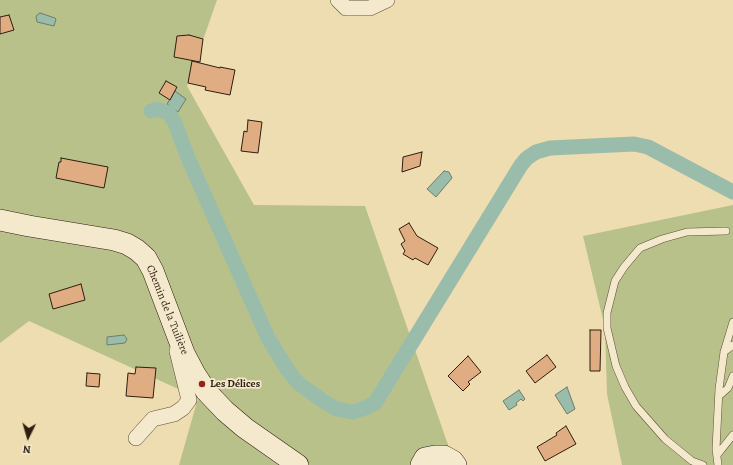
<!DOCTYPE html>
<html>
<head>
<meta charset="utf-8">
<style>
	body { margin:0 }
	#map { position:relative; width:733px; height:465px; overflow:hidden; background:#eeddb0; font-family:Alegreya,serif }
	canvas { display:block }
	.north { position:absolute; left:8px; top:417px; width:40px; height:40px; -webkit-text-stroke:3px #f4e9cc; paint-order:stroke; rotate:185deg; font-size:11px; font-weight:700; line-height:16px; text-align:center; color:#2e1e11 }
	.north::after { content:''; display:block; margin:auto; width:14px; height:18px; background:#2e1e11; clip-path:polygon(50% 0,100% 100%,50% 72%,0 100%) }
</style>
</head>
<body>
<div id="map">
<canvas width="733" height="465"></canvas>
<div class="north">N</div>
</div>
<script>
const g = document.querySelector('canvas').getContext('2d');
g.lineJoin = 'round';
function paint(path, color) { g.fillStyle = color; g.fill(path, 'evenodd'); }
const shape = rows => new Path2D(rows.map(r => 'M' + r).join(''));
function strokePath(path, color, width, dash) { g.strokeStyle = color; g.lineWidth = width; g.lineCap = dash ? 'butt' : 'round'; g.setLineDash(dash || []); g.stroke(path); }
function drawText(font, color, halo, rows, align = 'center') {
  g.font = font + ' Alegreya,serif'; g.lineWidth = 3.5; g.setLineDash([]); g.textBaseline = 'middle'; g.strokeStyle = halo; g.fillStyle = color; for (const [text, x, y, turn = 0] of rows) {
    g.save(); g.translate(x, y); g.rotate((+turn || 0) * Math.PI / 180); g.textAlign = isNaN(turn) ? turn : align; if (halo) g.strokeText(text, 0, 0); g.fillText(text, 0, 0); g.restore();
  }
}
paint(shape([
	[0,0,217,0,187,86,254,205,365,206,455,465,179,465,198,398,29,321,0,343],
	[733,205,733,465,622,465,607,394,605,328,583,236]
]), '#b9c18b');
const water = shape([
	[40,13,55,18,56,19,54,26,37,22,36,16,40,13],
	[175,91,186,99,178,112,167,104,175,91],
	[444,171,449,172,452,178,436,197,427,189,444,171],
	[124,335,127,339,125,343,107,345,107,337,124,335],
	[567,387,575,409,567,414,555,395,567,387],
	[519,390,525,399,523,401,521,399,516,403,517,405,509,410,503,401,519,390]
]);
paint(water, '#99bcab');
strokePath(water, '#6e7d6d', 1);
strokePath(shape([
	[151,111,157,109,169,113,175,123,188,158,268,338,287,369,298,383,326,403,337,409,353,412,365,408,375,403,521,165,527,158,536,152,550,148,634,144,648,147,733,192]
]), '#99bcab', 15);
const building = shape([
	[9,15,14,30,0,34,0,17,9,15],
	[189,35,203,39,200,62,174,57,177,36,189,35],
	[192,61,220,68,220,67,235,70,230,95,205,90,206,87,188,83,192,61],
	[166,81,177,87,170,100,159,93,166,81],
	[248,120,262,122,258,153,241,151,244,131,247,132,248,120],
	[422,152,420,166,402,172,403,157,422,152],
	[61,158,108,167,104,188,56,178,59,162,61,162,61,158],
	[409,223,417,236,438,248,428,265,415,258,413,260,403,254,405,251,401,244,405,241,399,229,409,223],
	[81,284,85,300,53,309,49,294,81,284],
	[590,330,601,330,600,371,590,371,590,330],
	[547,355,556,367,535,383,526,371,547,355],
	[468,356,481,372,468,382,470,384,463,391,448,376,468,356],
	[136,367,156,368,153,398,126,396,128,373,135,374,136,367],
	[87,373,100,374,99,387,86,386,87,373],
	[566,426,576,444,545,461,537,447,557,435,556,433,566,426]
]);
paint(building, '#e0ac82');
strokePath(building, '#2e1e11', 1);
const lane = shape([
	[724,352,733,345],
	[719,396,728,388,733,376],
	[717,455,733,435],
	[703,465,692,461,665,439,636,406,625,387,616,366,607,328,607,313,615,281,624,267,640,248,662,239,687,232,726,231],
	[718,465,716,449,719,389,724,352,733,322]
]);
const street = shape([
	[338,0,346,8,370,8,387,0],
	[136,438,153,419,174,414,183,408,189,400,177,351]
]);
const secondary = shape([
	[0,220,29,226,114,240,127,244,137,250,146,258,153,271,184,353,195,374,206,391,225,411,245,428,298,465],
	[421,465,425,458,435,456,444,456,453,461,456,465]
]);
strokePath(lane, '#5e4e39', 8);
strokePath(street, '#5e4e39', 16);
strokePath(secondary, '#2e1e11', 22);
strokePath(lane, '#f4e9cc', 7);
strokePath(street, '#f4e9cc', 15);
strokePath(secondary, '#f4e9cc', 21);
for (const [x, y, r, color] of [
	[202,384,4,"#8f2418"]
]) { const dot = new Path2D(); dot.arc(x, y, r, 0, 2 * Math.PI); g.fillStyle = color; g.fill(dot); strokePath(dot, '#f4e9cc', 1.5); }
drawText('11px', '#2e1e11', '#f4e9cc', [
	["Chemin de la Tuilière",167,310,68]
]);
drawText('bold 11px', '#2e1e11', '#f4e9cc', [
	["Les Délices",210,384]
], 'left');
</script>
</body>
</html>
